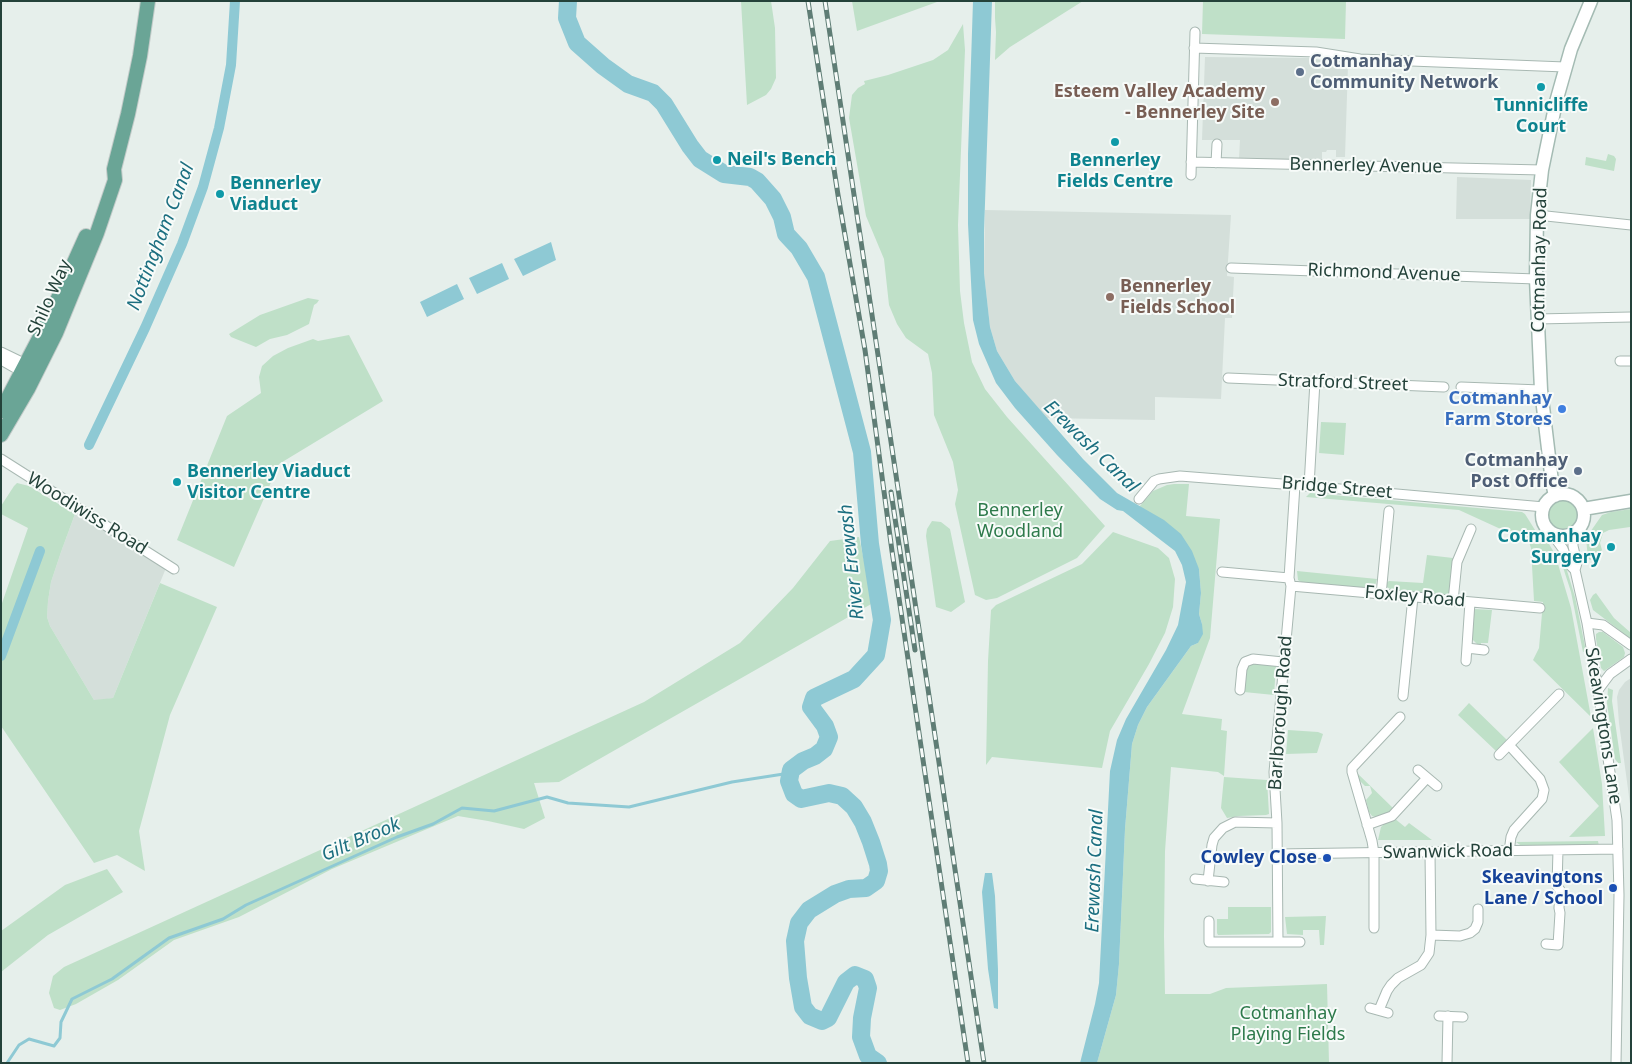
<!DOCTYPE html>
<html>
<head>
<meta charset="utf-8">
<style>
	body { margin:0 }
	#map { position:relative; width:1632px; height:1064px; overflow:hidden; background:#e6efeb; font-family:"Noto Sans",sans-serif }
	canvas { display:block }
	.frame { position:absolute; inset:0; border:2px solid #24423a; pointer-events:none }
</style>
</head>
<body>
<div id="map">
<canvas width="1632" height="1064"></canvas>
<div class="frame"></div>
</div>
<script>
const g = document.querySelector('canvas').getContext('2d');
g.lineJoin = 'round';
function paint(path, color) { g.fillStyle = color; g.fill(path, 'evenodd'); }
const shape = rows => new Path2D(rows.map(r => 'M' + r).join(''));
function strokePath(path, color, width, dash) { g.strokeStyle = color; g.lineWidth = width; g.lineCap = dash ? 'butt' : 'round'; g.setLineDash(dash || []); g.stroke(path); }
function drawText(font, color, halo, rows, align = 'center') {
  g.font = font + ' "Noto Sans",sans-serif'; g.lineWidth = 4; g.setLineDash([]); g.textBaseline = 'middle'; g.strokeStyle = halo; g.fillStyle = color; for (const [text, x, y, turn = 0] of rows) {
    g.save(); g.translate(x, y); g.rotate((+turn || 0) * Math.PI / 180); g.textAlign = isNaN(turn) ? turn : align; if (halo) g.strokeText(text, 0, 0); g.fillText(text, 0, 0); g.restore();
  }
}
paint(shape([
	[1205,57,1310,58,1348,65,1345,157,1336,157,1336,150,1327,150,1326,152,1322,152,1322,160,1239,159,1240,140,1202,140],
	[1457,177,1531,180,1530,219,1456,219],
	[985,210,1231,215,1227,276,1234,277,1232,318,1225,318,1221,399,1155,397,1155,420,1046,418,1015,381,997,351,990,327,984,273],
	[75,514,166,568,113,698,101,700,94,700,50,626,47,617,48,601,51,582,61,552],
	[1631,678,1631,811,1619,723,1617,697,1619,690,1625,682]
]), '#d4dfda');
paint(shape([
	[741,1,771,1,775,28,776,78,771,89,766,95,747,105],
	[852,1,951,1,937,2,857,31],
	[995,1,1083,1,1010,47,995,60,996,32,995,18],
	[1203,1,1346,1,1345,39,1202,34],
	[963,24,965,50,958,225,960,291,964,323,972,362,985,389,1007,417,1105,526,1077,558,997,598,986,600,975,595,955,504,958,490,953,462,934,415,932,373,928,354,906,338,897,324,889,305,884,259,866,216,849,118,852,95,858,88,865,84,864,81,888,75,933,60,948,50],
	[1608,154,1614,156,1616,159,1614,171,1585,165,1586,157,1606,161],
	[308,298,319,300,317,303,314,305,309,324,287,335,270,339,256,347,231,337,229,334,234,331,260,315],
	[349,335,383,401,279,464,234,567,177,540,227,416,261,393,259,377,262,366,273,356,288,348,313,339,318,341],
	[1321,422,1346,423,1344,455,1319,453],
	[17,483,29,486,75,514,61,552,51,582,48,601,47,617,50,626,94,700,113,698,160,583,217,607,170,715,139,831,145,871,117,855,94,863,1,726,1,606,28,528,1,514,1,506,14,486],
	[1174,484,1189,484,1186,516,1220,519,1210,638,1182,714,1222,719,1221,730,1227,731,1224,776,1218,772,1171,767,1165,851,1164,936,1165,994,1210,994,1226,988,1327,984,1329,1063,1097,1063,1116,995,1119,964,1125,829,1132,744,1138,725,1147,707,1191,646,1198,643,1202,624,1199,614,1201,593,1199,569,1147,512,1139,507,1153,491,1167,485],
	[1310,493,1522,512,1525,514,1535,530,1549,544,1555,554,1571,608,1591,717,1533,660,1539,648,1543,602,1534,601,1531,548,1529,542,1459,510,1306,497],
	'1547 515a16 16 0 1 1 32 0a16 16 0 1 1-32 0Z',
	[1631,509,1630,527,1609,530,1603,533,1600,543,1602,550,1597,556,1598,557,1595,561,1588,559,1586,538,1602,515,1611,512],
	[932,521,941,522,950,529,965,602,951,612,936,607,926,536,927,529],
	[1113,532,1158,548,1169,558,1175,579,1173,607,1165,633,1149,664,1110,731,1102,768,992,757,986,765,988,661,991,610,996,605,1082,564],
	[859,537,873,603,559,782,534,783,545,818,524,829,488,821,458,816,332,869,239,917,174,940,118,980,76,1004,60,1010,54,1008,49,993,53,976,64,967,644,702,740,643,793,588,830,541],
	[1562,554,1575,597,1586,651,1583,652,1571,592,1559,555],
	[1427,555,1453,558,1450,595,1447,596,1393,591,1387,587,1386,583,1389,581,1423,583],
	[1297,571,1377,579,1374,589,1372,589,1301,582,1298,580],
	[1596,593,1614,618,1631,633,1631,639,1593,610,1590,600,1593,595],
	[1474,609,1492,610,1488,643,1481,643,1481,645,1477,644,1471,638],
	[1599,632,1603,632,1623,647,1625,653,1624,657,1604,671,1601,668,1596,639,1596,634],
	[1252,663,1276,666,1274,695,1244,692,1246,669,1248,666],
	[1608,688,1613,690,1612,701,1621,763,1618,763,1615,759,1607,703],
	[1469,703,1507,740,1496,751,1458,715],
	[1593,728,1602,784,1605,836,1569,837,1599,806,1559,762],
	[1288,730,1318,732,1323,734,1317,753,1286,754],
	[1354,770,1394,809,1387,815,1376,817,1372,816,1369,812,1366,800,1372,793,1370,786,1365,786,1360,781,1357,781],
	[1224,777,1267,780,1269,814,1266,815,1239,816,1227,818,1221,808],
	[1394,818,1405,827,1409,823,1432,840,1378,840,1381,827,1386,822],
	[1598,841,1599,846,1523,847,1516,842],
	[107,869,123,892,48,935,1,972,1,931,65,885],
	[1228,907,1271,907,1271,932,1269,934,1218,935,1217,933,1217,919,1228,919],
	[1326,916,1324,945,1320,945,1319,930,1303,930,1303,935,1287,934,1285,917]
]), '#bfe0c8');
paint(shape([
	[973,1,992,1,984,232,984,273,990,327,997,351,1015,381,1083,459,1117,493,1164,520,1181,534,1192,551,1199,569,1201,593,1199,614,1202,624,1203,634,1198,643,1191,646,1147,707,1138,725,1132,744,1125,829,1119,964,1116,995,1097,1063,1080,1063,1095,1004,1099,983,1110,771,1117,740,1126,719,1166,650,1178,625,1186,582,1182,565,1175,551,1123,511,1117,510,1100,499,1057,455,1015,408,996,383,979,344,973,320,968,224,968,154],
	[551,242,556,260,523,276,514,259],
	[502,263,509,279,477,294,469,278],
	[457,284,464,299,427,317,420,302],
	[985,873,992,873,995,896,998,970,998,1009,994,1008,988,969,982,892]
]), '#8ec9d4');
strokePath(shape([
	[7,1063,19,1045,29,1039,54,1046,60,1038,61,1022,72,999,112,979,169,938,223,919,246,905,397,837,433,824,462,808,494,811,547,797,568,803,629,807,732,782,790,773]
]), '#8ec9d4', 3);
strokePath(shape([
	[89,445,145,328,182,244,203,187,219,128,231,65,235,1],
	[1,656,40,551]
]), '#8ec9d4', 10);
strokePath(shape([
	[568,1,567,18,577,43,603,66,628,84,653,93,664,104,690,146,700,159,724,174,750,177,757,181,773,199,782,217,786,234,799,248,816,277,862,452,870,544,882,620,876,655,854,679,814,698,811,707,825,726,829,737,824,749,815,756,803,761,791,770,789,781,794,794,801,799,829,793,842,796,854,807,863,822,871,842,878,864,879,871,876,881,866,888,849,889,835,894,809,910,799,923,795,941,798,978,803,1007,810,1016,822,1021,828,1018,846,982,855,975,865,979,868,988,862,1018,861,1037,868,1056,878,1063]
]), '#8ec9d4', 18);
const street = shape([
	[1194,48,1316,52,1360,59,1565,67],
	[1191,162,1542,170],
	[1216,163,1217,144],
	[1191,175,1195,32],
	[1537,215,1631,225],
	[1231,268,1536,279],
	[1537,319,1631,317],
	[1,352,30,366],
	[1,360,24,373],
	[1620,361,1631,361],
	[1228,378,1444,387],
	[1461,387,1541,390],
	[1,459,174,569],
	[1309,486,1315,381],
	[1139,499,1154,481,1159,479,1180,476,1295,485,1544,507],
	[1550,531,1563,549,1569,564,1575,570],
	[1573,533,1573,546,1577,563,1575,570,1587,623,1598,690,1617,820,1619,895,1616,1063],
	[1222,572,1289,578],
	[1291,586,1540,608],
	[1381,595,1389,511],
	[1453,601,1457,562,1471,529],
	[1587,623,1603,625,1631,645],
	[1467,648,1484,650],
	[1466,661,1470,602],
	[1240,690,1242,669,1245,662,1253,659,1283,662],
	[1598,690,1610,674,1631,659],
	[1403,696,1413,597],
	[1499,755,1559,694],
	[1418,770,1437,786],
	[1367,825,1392,816,1427,778],
	[1509,852,1511,837,1514,830,1542,799,1544,790,1540,779,1509,745],
	[1277,854,1618,849],
	[1195,879,1224,882],
	[1208,881,1212,845,1214,838,1223,828,1235,822,1277,823],
	[1209,921,1209,942,1300,942],
	[1374,928,1374,853,1372,841,1352,772,1352,768,1400,717],
	[1431,935,1460,936,1470,933,1475,929,1478,922,1478,909],
	[1278,942,1277,823,1274,772,1291,586,1289,578,1295,485],
	[1546,944,1558,945,1560,913,1559,908,1560,890,1557,886,1558,850],
	[1370,1008,1388,1013],
	[1379,1010,1387,991,1391,985,1398,978,1421,965,1429,953,1431,935,1430,853],
	[1439,1016,1463,1017],
	[1447,1063,1448,1016]
]);
const secondary = shape([
	'1542 515a21 21 0 1 1 42 0a21 21 0 1 1-42 0Z',
	[1555,496,1552,482,1541,390,1536,279,1537,215,1542,170,1556,102,1571,49,1591,1],
	[1583,509,1631,501]
]);
const primary = shape([
	[1,411,45,327,86,236],
	[1,435,28,389,56,333,97,233,115,180,114,169,128,114,140,56,148,1]
]);
strokePath(street, '#a8b8b2', 11);
strokePath(secondary, '#a4bbb3', 15);
strokePath(primary, '#c2cac8', 16);
strokePath(street, '#fff', 9);
strokePath(secondary, '#fff', 12);
strokePath(primary, '#6aa596', 14);
const rail = shape([
	[808,1,838,195,865,350,892,551,968,1063],
	[825,1,984,1063],
	[891,492,915,650]
]);
strokePath(rail, '#5f7d75', 5);
strokePath(rail, '#f7fbf9', 3, [9]);
for (const [x, y, r, color] of [
	[1300,72,5,"#5c6f8a"],
	[1541,87,5,"#0f9aa8"],
	[1275,102,5,"#8d6e63"],
	[1115,142,5,"#0f9aa8"],
	[717,160,5,"#0f9aa8"],
	[220,194,5,"#0f9aa8"],
	[1110,297,5,"#8d6e63"],
	[1562,409,5,"#3f7fe0"],
	[1578,471,5,"#5c6f8a"],
	[177,482,5,"#0f9aa8"],
	[1611,547,5,"#0f9aa8"],
	[1327,858,5,"#1a4fb4"],
	[1613,888,5,"#1a4fb4"]
]) { const dot = new Path2D(); dot.arc(x, y, r, 0, 2 * Math.PI); g.fillStyle = color; g.fill(dot); strokePath(dot, '#f7fbf9', 2); }
drawText('bold 18px', '#4e5e75', '#f7fbf9', [
	["Cotmanhay",1310,62],
	["Community Network",1310,83],
	["Cotmanhay",1568,461,"right"],
	["Post Office",1568,482,"right"]
], 'left');
drawText('bold 18px', '#785e54', '#f7fbf9', [
	["Esteem Valley Academy",1265,92],
	["- Bennerley Site",1265,113],
	["Bennerley",1120,287,"left"],
	["Fields School",1120,308,"left"]
], 'right');
drawText('bold 18px', '#0d838f', '#f7fbf9', [
	["Tunnicliffe",1541,106,"center"],
	["Court",1541,127,"center"],
	["Neil's Bench",727,160],
	["Bennerley",1115,161,"center"],
	["Fields Centre",1115,182,"center"],
	["Bennerley",230,184],
	["Viaduct",230,205],
	["Bennerley Viaduct",187,472],
	["Visitor Centre",187,493],
	["Cotmanhay",1601,537,"right"],
	["Surgery",1601,558,"right"]
], 'left');
drawText('18px', '#24423a', '#f7fbf9', [
	["Bennerley Avenue",1366,166,1],
	["Cotmanhay Road",1540,260,-89],
	["Richmond Avenue",1384,273,2],
	["Shilo Way",50,298,-66],
	["Stratford Street",1343,383,2],
	["Bridge Street",1337,488,5],
	["Woodiwiss Road",87,514,32],
	["Foxley Road",1415,597,5],
	["Barlborough Road",1281,713,-86],
	["Skeavingtons Lane",1603,726,81],
	["Swanwick Road",1448,852,-1]
]);
drawText('bold 18px', '#366cbe', '#f7fbf9', [
	["Cotmanhay",1552,399],
	["Farm Stores",1552,420]
], 'right');
drawText('18px', '#2d7a4b', '#f7fbf9', [
	["Bennerley",1020,511],
	["Woodland",1020,532],
	["Cotmanhay",1288,1014],
	["Playing Fields",1288,1035]
]);
drawText('bold 18px', '#164399', '#f7fbf9', [
	["Cowley Close",1317,858],
	["Skeavingtons",1603,878],
	["Lane / School",1603,899]
], 'right');
drawText('italic 19px', '#1c6f80', '#f7fbf9', [
	["Nottingham Canal",161,237,-69],
	["Erewash Canal",1091,447,44],
	["River Erewash",852,562,-96],
	["Gilt Brook",361,840,-23],
	["Erewash Canal",1095,871,-88]
]);
</script>
</body>
</html>
